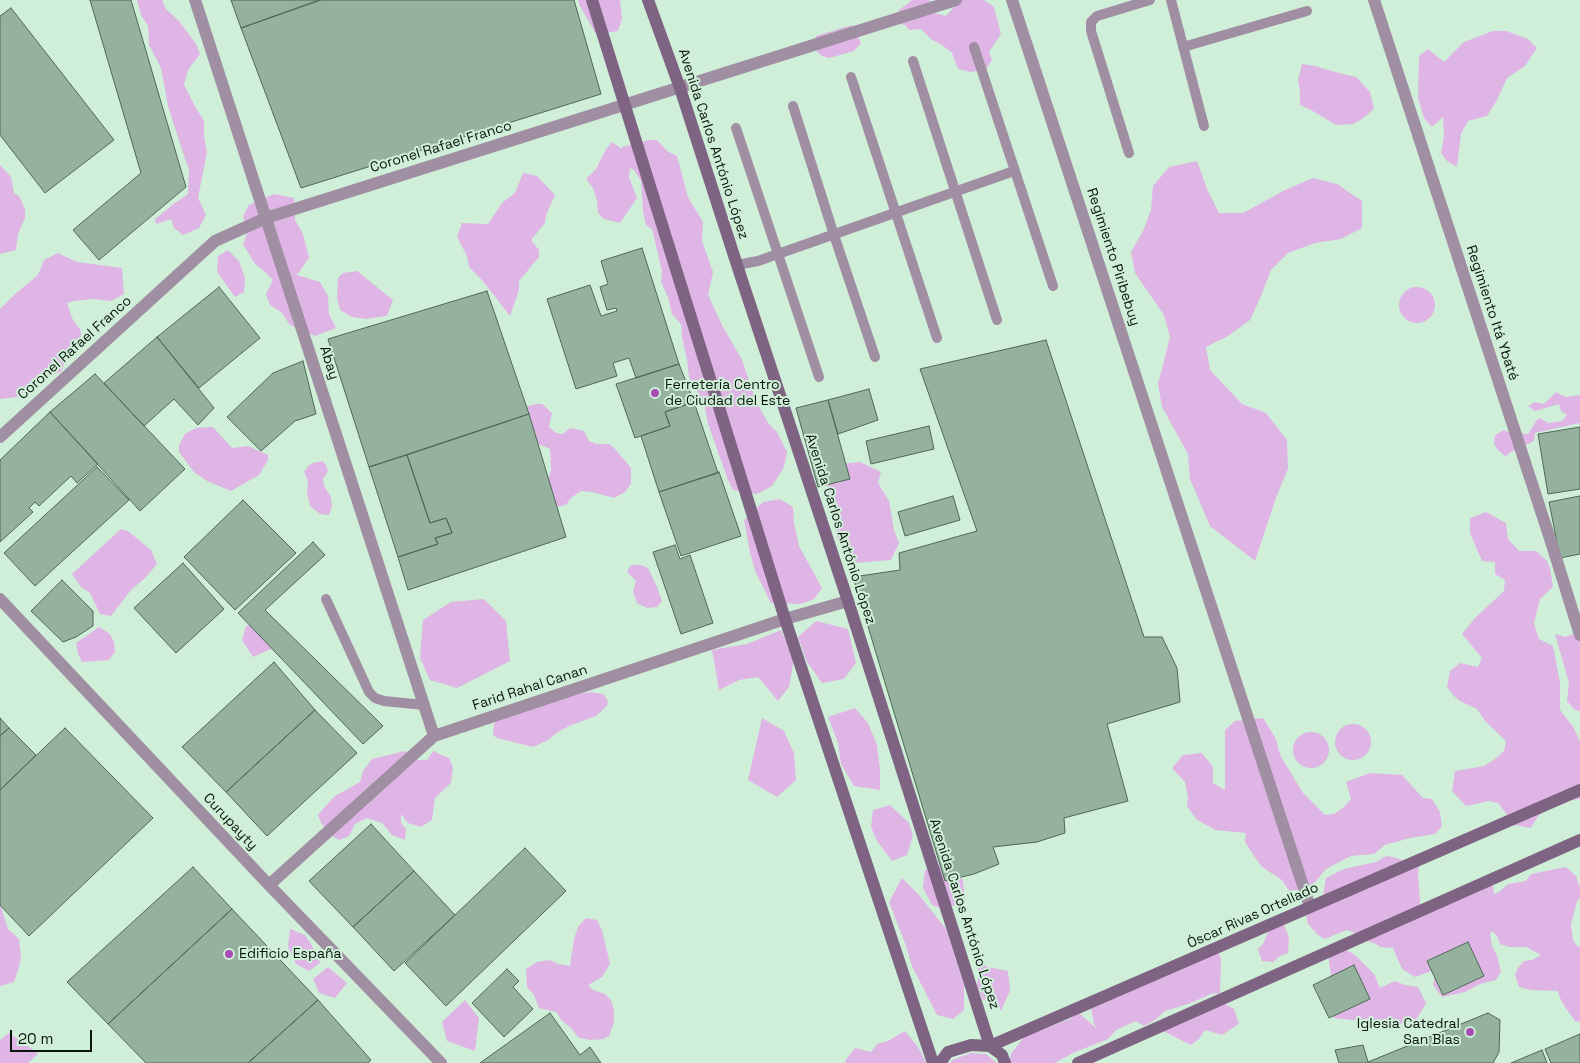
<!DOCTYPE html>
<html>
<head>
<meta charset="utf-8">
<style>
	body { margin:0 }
	#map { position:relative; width:1580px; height:1063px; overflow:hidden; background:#d0efd9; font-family:"Space Grotesk",sans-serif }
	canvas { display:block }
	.scale { position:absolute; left:10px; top:1030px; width:82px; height:22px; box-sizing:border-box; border:2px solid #0a150e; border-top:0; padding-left:6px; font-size:15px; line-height:18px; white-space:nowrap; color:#0a150e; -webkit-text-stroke:4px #d0efd9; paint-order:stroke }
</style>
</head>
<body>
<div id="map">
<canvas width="1580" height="1063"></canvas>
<div class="scale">20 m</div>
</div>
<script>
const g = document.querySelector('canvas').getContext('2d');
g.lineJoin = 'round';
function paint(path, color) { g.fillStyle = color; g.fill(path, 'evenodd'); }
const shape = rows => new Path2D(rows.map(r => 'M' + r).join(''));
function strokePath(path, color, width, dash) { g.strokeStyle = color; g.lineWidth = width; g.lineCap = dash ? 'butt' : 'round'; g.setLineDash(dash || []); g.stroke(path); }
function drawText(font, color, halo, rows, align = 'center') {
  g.font = font + ' "Space Grotesk",sans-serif'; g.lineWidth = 4; g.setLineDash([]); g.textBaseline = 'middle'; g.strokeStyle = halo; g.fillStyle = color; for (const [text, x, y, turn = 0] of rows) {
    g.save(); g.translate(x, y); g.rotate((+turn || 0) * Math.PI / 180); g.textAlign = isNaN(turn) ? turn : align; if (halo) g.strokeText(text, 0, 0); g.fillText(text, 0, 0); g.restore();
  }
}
paint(shape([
	[137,0,162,0,166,9,179,21,196,44,200,54,188,70,184,85,196,108,204,121,204,137,207,152,198,198,206,215,199,228,183,235,174,228,171,219,156,224,155,219,175,203,188,194,189,169,185,159,168,106,161,68,149,45,148,26,141,15],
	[578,0,620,0,622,19,618,31,596,34,580,6],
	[912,0,929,0,932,2,934,13,946,16,955,6,954,0,984,0,994,7,1001,34,989,52,992,60,986,69,971,72,958,69,952,53,942,45,931,39,921,29,909,30,905,25,901,24,898,11],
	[852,25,861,43,854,51,829,58,822,56,814,49,816,36],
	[1493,31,1506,31,1528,39,1537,48,1525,66,1507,78,1497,100,1487,116,1468,121,1461,134,1457,167,1447,161,1441,153,1444,136,1443,117,1432,127,1424,118,1418,98,1419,56,1428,49,1444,62,1464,42],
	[1302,64,1315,66,1335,72,1356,77,1370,92,1374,109,1362,119,1353,124,1336,125,1311,110,1300,105,1300,92,1298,80],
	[649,140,657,140,667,151,677,156,688,197,703,222,702,241,713,272,708,295,722,325,742,360,756,401,768,423,777,432,787,452,784,467,772,486,757,494,733,490,728,480,708,424,704,403,689,377,687,360,682,337,681,324,672,314,668,297,661,282,662,271,652,229,646,225,643,211,641,181,634,170,630,168,629,177,637,198,620,223,604,219,598,213,597,201,593,188,586,179,596,169,606,149,612,142,622,149,622,147],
	[1197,161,1207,189,1219,213,1243,213,1285,190,1313,178,1337,184,1362,201,1362,228,1341,239,1315,243,1288,253,1271,270,1261,296,1250,320,1228,336,1206,347,1210,370,1242,404,1266,413,1287,440,1288,469,1277,495,1255,561,1210,526,1190,479,1188,454,1162,407,1158,384,1170,337,1164,315,1135,273,1131,252,1143,231,1151,210,1153,186,1169,167],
	[0,165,11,177,14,193,19,196,25,209,25,218,18,234,16,250,0,254],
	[523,173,537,176,555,195,546,215,545,223,531,240,539,250,539,257,519,281,519,290,510,316,482,280,469,267,467,256,457,237,462,223,488,224,502,203,515,193],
	[274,194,294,198,295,220,303,234,309,258,297,275,320,282,328,296,329,314,336,328,315,336,290,325,281,312,270,305,266,294,273,280,264,271,255,264,243,244,247,234,243,216,249,205],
	[228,250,239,261,245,278,244,292,235,297,217,272,218,256],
	[58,253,77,262,122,268,124,294,111,301,94,299,74,301,67,303,72,318,81,331,81,343,73,354,66,360,61,372,44,378,32,379,25,391,17,397,0,399,0,309,14,295,38,275,44,260],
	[357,271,393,300,387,316,366,319,352,317,340,310,337,298,338,278,343,273],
	'1399 305a18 18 0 1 1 36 0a18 18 0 1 1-36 0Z',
	[1556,392,1566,397,1580,395,1580,423,1535,433,1534,441,1509,453,1506,457,1498,450,1494,444,1495,435,1504,430,1510,433,1528,434,1536,421,1540,418,1548,423,1562,421,1567,415,1561,411,1559,404,1535,411,1528,406,1535,402,1544,404],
	[536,404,542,404,552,413,549,427,556,433,563,434,570,428,584,431,589,441,596,444,610,444,616,450,631,468,631,484,625,492,614,498,592,492,581,491,571,498,566,505,552,508,546,487,551,470,550,449,538,444,523,428,521,408],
	[213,427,232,448,248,446,268,455,268,460,259,475,231,491,207,481,194,472,179,452,179,445,185,434,196,428],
	[323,461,326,465,328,471,323,479,324,486,331,497,332,507,329,515,320,514,310,506,307,493,308,481,304,472,308,466,313,463],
	[860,462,881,472,878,483,889,501,894,530,899,543,891,560,854,563,845,560,844,553,838,540,828,497,827,479,839,464],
	[780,499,793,507,794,523,799,546,822,588,814,599,801,604,771,603,755,571,750,552,744,520,763,502],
	[1486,512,1506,523,1508,539,1519,551,1536,551,1547,561,1550,568,1553,587,1540,599,1534,623,1539,639,1553,646,1560,683,1560,710,1574,728,1580,742,1580,799,1558,801,1538,816,1531,828,1515,825,1498,803,1489,801,1466,806,1452,791,1455,771,1484,766,1495,759,1504,751,1506,741,1486,722,1477,709,1460,701,1453,695,1447,687,1450,671,1460,663,1478,667,1482,658,1462,634,1475,618,1504,591,1505,580,1495,574,1495,562,1482,561,1470,533,1470,518],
	[121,529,128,531,151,550,157,564,145,578,131,590,111,616,100,614,90,593,81,587,72,574],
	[631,565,641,565,648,568,657,587,662,601,657,607,647,608,637,603,633,592,636,581,627,572],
	[484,599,506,621,510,661,457,688,430,680,420,658,423,620,451,602],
	[816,621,848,629,856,663,844,679,822,683,807,662,798,637],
	[265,623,280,645,253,657,242,640,246,626],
	[99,627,110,634,114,642,115,652,109,660,82,662,78,654,76,643],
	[781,630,794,659,789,687,778,701,758,677,739,680,719,690,712,650,747,644],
	[1580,632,1580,711,1575,710,1567,701,1569,683,1555,634,1565,637],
	[591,692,603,694,608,701,607,706,596,716,569,726,558,732,548,740,533,747,497,738,493,735,494,724,498,719,578,694],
	[855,708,868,723,877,745,880,770,880,790,854,786,841,764,838,743,828,717],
	[762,718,784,731,794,753,796,780,777,797,748,780],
	[1263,718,1276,739,1280,755,1303,793,1325,815,1334,814,1343,808,1351,799,1346,782,1370,773,1402,775,1423,798,1432,799,1440,812,1442,826,1435,834,1410,838,1385,845,1374,854,1351,856,1326,869,1310,888,1289,891,1282,880,1262,867,1254,856,1245,842,1246,833,1215,830,1196,819,1187,806,1188,798,1185,782,1172,768,1183,755,1202,753,1213,767,1213,783,1225,790,1225,730,1235,721],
	'1335 742a18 18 0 1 1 36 0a18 18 0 1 1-36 0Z',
	'1293 750a18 18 0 1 1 36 0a18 18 0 1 1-36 0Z',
	[405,751,418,760,427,760,433,751,449,758,453,768,451,783,435,798,432,820,421,827,408,823,401,814,401,823,406,829,405,840,392,835,382,823,367,818,355,824,349,836,339,840,332,836,321,823,318,815,323,809,335,796,360,782,363,771,372,759],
	[890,805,909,823,913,835,907,855,892,861,877,841,871,827,873,810],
	[1386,856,1393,857,1419,866,1418,875,1420,900,1419,913,1492,881,1494,894,1499,892,1508,884,1526,881,1531,874,1566,867,1576,876,1580,888,1580,898,1577,901,1571,925,1573,940,1577,946,1580,947,1580,1022,1575,1021,1565,1007,1560,998,1558,991,1531,990,1519,987,1515,975,1518,968,1524,961,1532,960,1541,955,1526,947,1509,947,1500,944,1497,936,1492,931,1490,934,1492,946,1497,956,1501,972,1496,980,1480,984,1465,992,1442,997,1433,985,1437,969,1415,977,1402,969,1393,948,1380,947,1374,943,1359,939,1358,934,1347,930,1324,939,1317,934,1308,924,1306,915,1323,896,1326,878,1344,869,1376,862],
	[942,864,963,880,965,899,946,910,932,905,923,888,925,870],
	[902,878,919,895,946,929,964,985,964,1010,953,1019,937,1015,912,966,905,943,889,902],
	[0,904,8,929,19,939,21,956,19,967,14,982,0,986],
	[586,918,597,920,602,930,610,964,602,977,588,985,593,990,605,994,611,1000,614,1010,614,1022,609,1036,604,1039,591,1040,579,1038,570,1027,562,1021,556,1012,539,1008,534,995,527,987,526,969,537,962,550,960,558,964,570,966,574,939,578,927],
	[1271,925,1284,925,1289,937,1288,953,1280,956,1273,962,1262,961,1258,949,1263,944],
	[290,929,305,935,316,952,320,963,309,971,296,964,288,947],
	[1216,944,1221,959,1220,993,1211,994,1188,1004,1165,1011,1155,1020,1144,1026,1136,1021,1116,1030,1108,1039,1073,1053,1055,1063,1009,1063,1011,1054,1024,1037,1070,1019,1079,1013,1097,1029,1094,1024,1091,1008],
	[1341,947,1355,955,1374,974,1380,988,1395,981,1405,985,1418,987,1426,1003,1416,1020,1387,1027,1379,1023,1334,1018,1331,1006,1329,992,1331,973,1329,964,1329,953],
	[975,959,987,967,1008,971,1010,991,1001,1011,994,998,983,1000,977,986,979,974],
	[328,967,347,983,335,998,319,993,313,979],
	[465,1000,479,1018,475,1051,447,1041,442,1022],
	[1220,1001,1234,1009,1239,1024,1222,1035,1205,1030,1199,1039,1191,1045,1157,1028],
	[905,1031,918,1047,926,1063,846,1063,845,1061,855,1048,871,1052,877,1044,888,1041],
	[9,1033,25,1044,38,1054,28,1063,0,1063,0,1040],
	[971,1053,986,1054,997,1063,950,1063,952,1060]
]), '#deb5e4');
const building = shape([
	[90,0,131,0,186,187,99,260,73,230,141,173,90,0],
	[231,0,319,0,241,28,231,0],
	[321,0,574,0,601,94,301,188,241,28,321,0],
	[11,8,114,140,45,193,0,135,0,16,11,8],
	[642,248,679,364,636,378,629,358,613,363,617,376,576,389,547,299,590,285,601,316,617,311,616,308,607,310,600,287,608,284,601,261,642,248],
	[219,287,260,338,199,388,157,337,219,287],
	[487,291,529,414,369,467,328,339,487,291],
	[157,337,214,408,198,425,174,399,144,426,104,383,157,337],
	[1046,340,1144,637,1162,637,1177,668,1180,702,1107,724,1128,801,1064,818,1065,833,1037,842,993,847,999,864,974,874,945,881,853,577,900,570,899,553,977,531,920,369,1046,340],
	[303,361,316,414,295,421,261,451,227,417,273,373,303,361],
	[679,364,694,402,665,412,670,426,635,438,616,384,679,364],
	[95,374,185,469,140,511,50,412,95,374],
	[869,389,878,420,838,434,828,400,869,389],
	[828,400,850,479,818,487,796,408,828,400],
	[694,402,718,473,659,492,641,436,670,426,665,412,694,402],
	[50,412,98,464,77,483,71,476,39,506,35,502,29,508,33,512,0,542,0,460,50,412],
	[529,414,566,537,408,590,398,557,438,544,435,538,452,533,446,518,430,523,407,455,529,414],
	[929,426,934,449,871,464,866,441,929,426],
	[1580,427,1580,489,1548,494,1538,434,1580,427],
	[407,455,430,523,446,518,452,533,435,538,438,544,398,557,369,467,407,455],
	[97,467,129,500,35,586,4,553,97,467],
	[719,472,741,536,681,556,659,492,719,472],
	[953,496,960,520,905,536,898,512,953,496],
	[1580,496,1580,554,1560,558,1549,502,1580,496],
	[243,500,296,553,235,610,184,557,243,500],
	[313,542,325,555,265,610,383,726,363,744,238,613,313,542],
	[675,545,680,559,690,555,713,623,681,634,653,552,675,545],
	[183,563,224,609,176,653,134,608,183,563],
	[62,580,93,611,93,626,76,637,63,642,31,611,62,580],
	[274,662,315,710,226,792,182,747,274,662],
	[315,710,357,753,267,836,226,792,315,710],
	[0,718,9,728,0,736,0,718],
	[9,728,36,755,0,790,0,736,9,728],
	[65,728,153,818,29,936,0,905,0,790,65,728],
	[371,824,414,871,353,927,309,881,371,824],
	[525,848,566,891,446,1006,405,963,525,848],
	[193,867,232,909,108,1024,67,982,193,867],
	[414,871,455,915,394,971,353,927,414,871],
	[232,909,318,1000,248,1063,146,1063,108,1024,232,909],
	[1468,942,1484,976,1443,995,1427,961,1468,942],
	[1354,965,1370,999,1329,1018,1313,985,1354,965],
	[507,969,519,981,513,987,533,1009,504,1037,472,1003,507,969],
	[318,1000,371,1060,368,1063,248,1063,318,1000],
	[550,1013,580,1055,590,1047,601,1063,480,1063,550,1013],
	[1488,1013,1500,1020,1499,1052,1493,1063,1339,1063,1335,1050,1363,1045,1368,1062,1488,1013],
	[1580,1034,1580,1063,1551,1063,1545,1049,1580,1034],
	[1542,1050,1547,1063,1511,1063,1542,1050]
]);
paint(building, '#95b29e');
strokePath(building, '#4e6956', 1);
strokePath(shape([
	[1171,0,1204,126],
	[974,47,1053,286],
	[1183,47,1307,11],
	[913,61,997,320],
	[851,77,937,338],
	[793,106,834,235,875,357],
	[736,128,819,377],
	[1129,153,1091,31,1091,22,1097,16,1150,0],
	[737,265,758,261,1014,171],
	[326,599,369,692,375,698,384,701,424,705]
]), '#a08ea3', 10);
strokePath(shape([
	[195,0,434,736],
	[1012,0,1310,907],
	[1374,0,1553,548,1580,635],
	[0,437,215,241,266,218,956,0],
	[0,599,269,885,441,1063],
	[269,885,434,736,785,619,848,601]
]), '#a08ea3', 12);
strokePath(shape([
	[592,0,785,619,933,1063],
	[648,0,680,88,737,265,848,601,990,1046,1002,1055,1005,1063],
	[940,1063,948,1052,971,1045,990,1046,1580,790],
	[1078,1063,1580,840]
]), '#7e6482', 12);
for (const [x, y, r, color] of [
	[655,393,5,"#a74bb5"],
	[229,954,5,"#a74bb5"],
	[1470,1032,5,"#a74bb5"]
]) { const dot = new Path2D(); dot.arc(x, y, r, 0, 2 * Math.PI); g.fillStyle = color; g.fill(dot); strokePath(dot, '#d0efd9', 2); }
drawText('14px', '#0a150e', '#d0efd9', [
	["Avenida Carlos António López",713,144,72],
	["Coronel Rafael Franco",441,147,-17],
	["Regimiento Piribebuy",1113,257,72],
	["Regimiento Itá Ybaté",1492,313,72],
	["Coronel Rafael Franco",75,348,-42],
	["Abay",329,363,72],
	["Avenida Carlos António López",840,529,72],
	["Farid Rahal Canan",530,688,-18],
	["Curupayty",230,822,47],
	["Avenida Carlos António López",964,914,72],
	["Óscar Rivas Ortellado",1253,916,-24]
]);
drawText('14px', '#0a150e', '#d0efd9', [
	["Ferretería Centro",665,385],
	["de Ciudad del Este",665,401],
	["Edificio España",239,954],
	["Iglesia Catedral",1460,1024,"right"],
	["San Blas",1460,1040,"right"]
], 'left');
</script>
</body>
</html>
